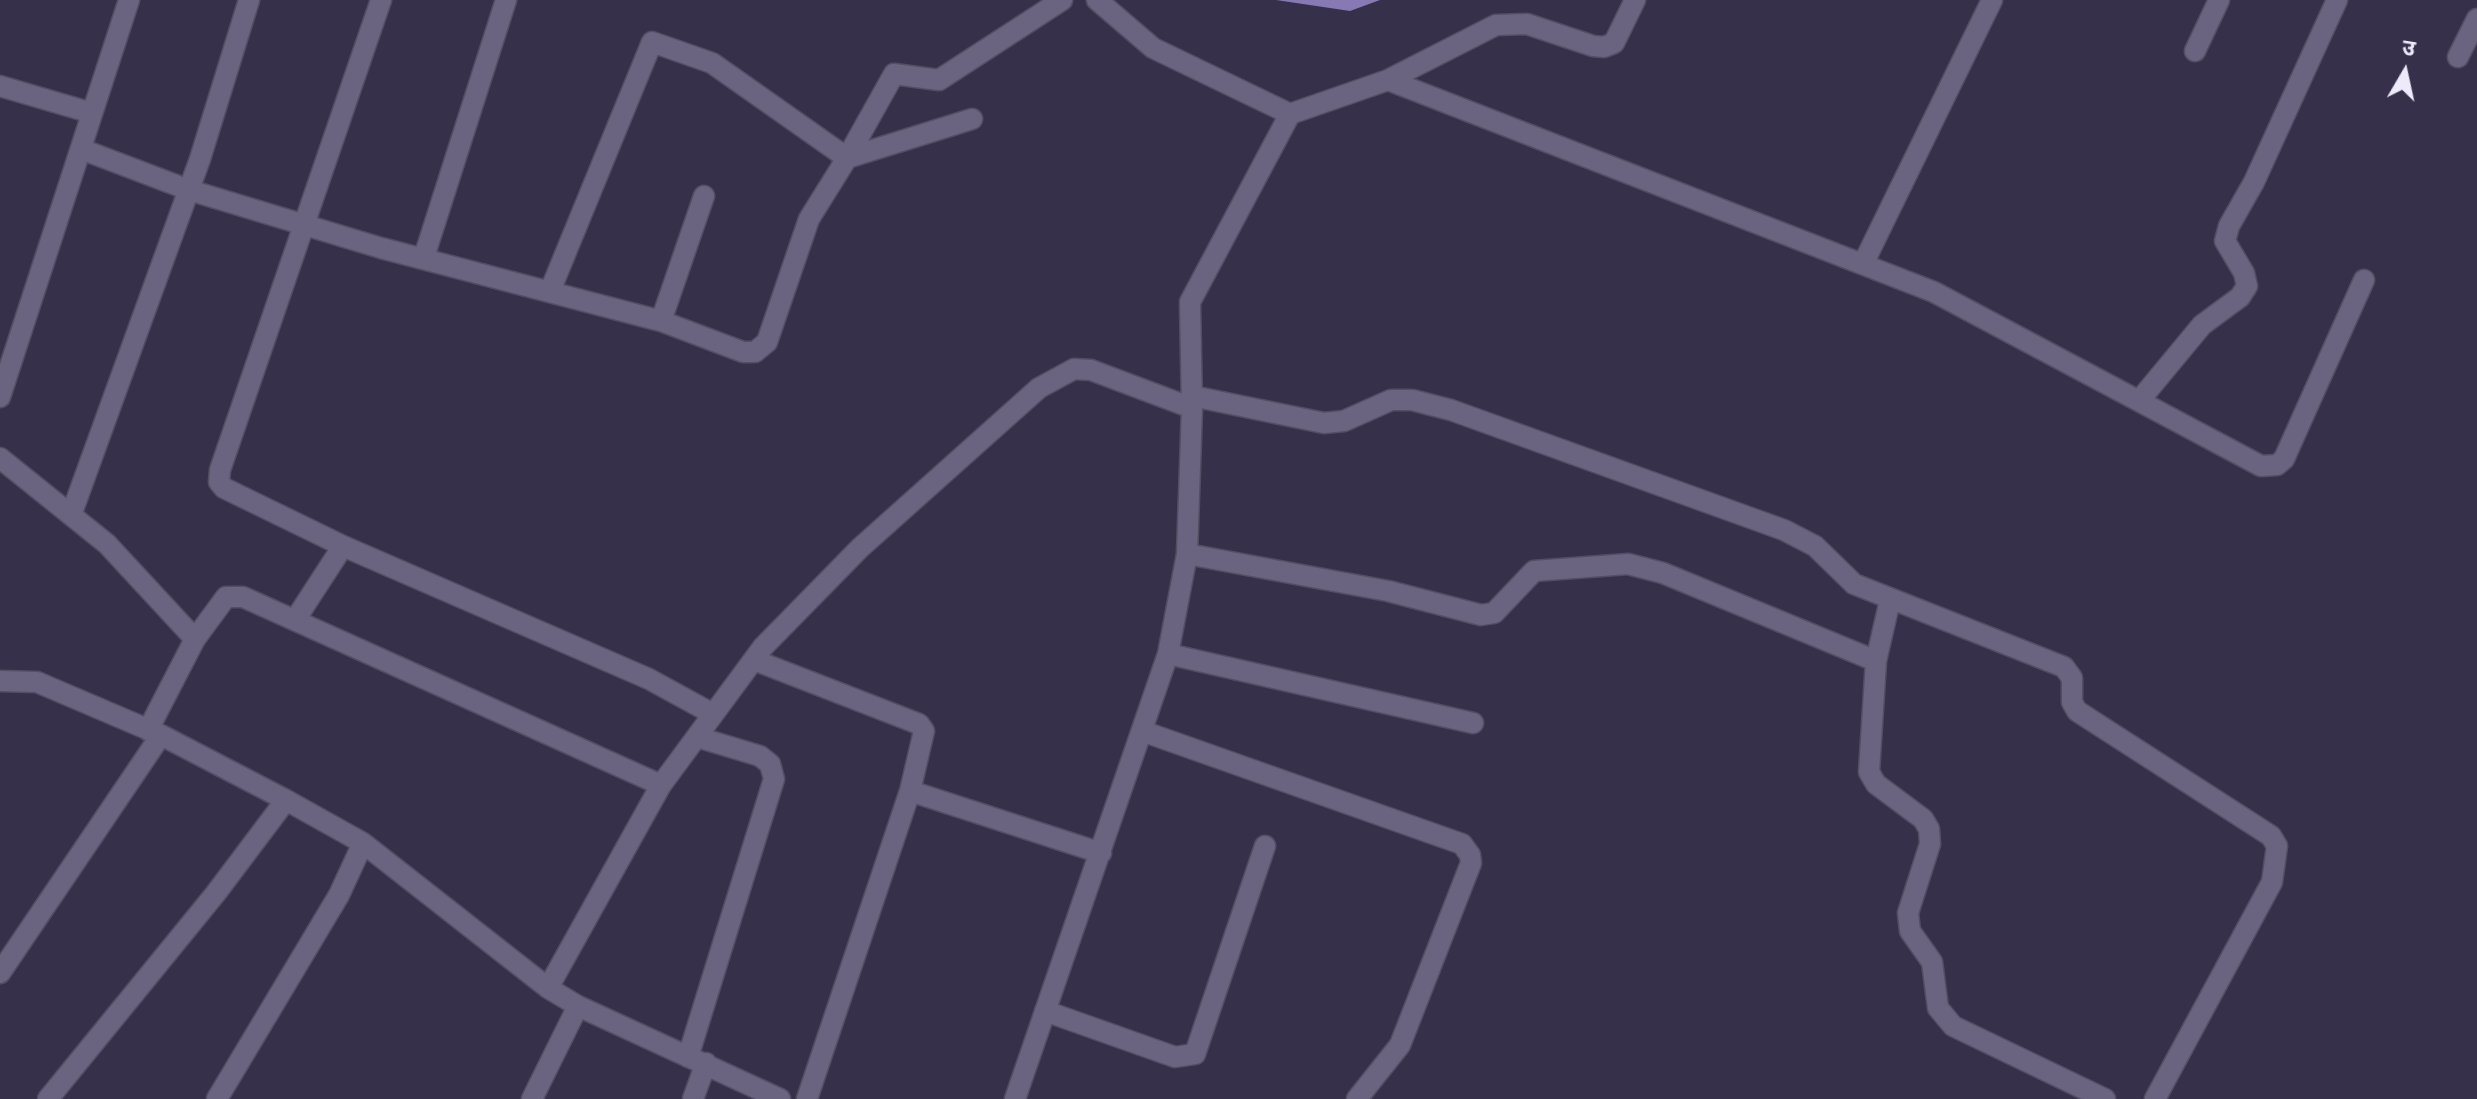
<!DOCTYPE html>
<html>
<head>
<meta charset="utf-8">
<style>
	body { margin:0 }
	#map { position:relative; width:2477px; height:1099px; overflow:hidden; background:#36304a; font-family:Rubik,"Noto Sans Devanagari",sans-serif }
	canvas { display:block }
	.north { position:absolute; left:2365px; top:32px; width:80px; height:80px; -webkit-text-stroke:6px #36304a; paint-order:stroke; rotate:9deg; font-size:22px; font-weight:700; line-height:32px; text-align:center; color:#edeafb }
	.north::after { content:''; display:block; margin:auto; width:28px; height:36px; background:#edeafb; clip-path:polygon(50% 0,100% 100%,50% 72%,0 100%) }
</style>
</head>
<body>
<div id="map">
<canvas width="2477" height="1099"></canvas>
<div class="north">उ</div>
</div>
<script>
const g = document.querySelector('canvas').getContext('2d');
g.lineJoin = 'round';
function paint(path, color) { g.fillStyle = color; g.fill(path, 'evenodd'); }
const shape = rows => new Path2D(rows.map(r => 'M' + r).join(''));
function strokePath(path, color, width, dash) { g.strokeStyle = color; g.lineWidth = width; g.lineCap = dash ? 'butt' : 'round'; g.setLineDash(dash || []); g.stroke(path); }
paint(shape([
	[1276,0,1380,0,1350,11]
]), '#8779b4');
const minor = shape([
	[1097,0,1153,48,1290,114],
	[2195,51,2219,0],
	[2458,57,2477,19],
	[1388,80,1934,292,2261,466,2277,465,2284,459,2364,280],
	[0,86,92,113],
	[81,149,189,190,381,248,661,321,704,196],
	[847,158,894,74,939,80,1062,0],
	[847,158,972,119],
	[424,257,506,0],
	[1863,264,1992,0],
	[550,291,652,42,712,63,847,158,809,219,767,342,755,352,743,352,661,321],
	[1192,396,1324,423,1344,421,1391,400,1412,400,1451,410,1784,530,1815,546,1854,584,2064,667,2072,678,2072,702,2077,711,2271,836,2277,846,2272,882,2155,1099],
	[0,397,129,0],
	[2139,401,2202,325,2240,297,2247,286,2244,273,2225,241,2229,226,2254,182,2337,0],
	[0,458,107,544,195,639,148,730],
	[71,515,200,159,249,0],
	[343,546,224,488,219,482,220,470,381,0],
	[1187,554,1388,591,1481,615,1494,613,1534,571,1628,564,1663,573,1876,661],
	[1890,600,1876,661,1869,772,1876,784,1923,819,1929,829,1930,844,1908,913,1910,931,1932,962,1938,1008,1953,1026,2105,1099],
	[295,620,343,546,649,679,713,714],
	[195,639,226,597,243,597,661,785],
	[1168,654,1473,723],
	[754,660,919,724,924,731,910,791],
	[0,681,37,682,161,735,286,800,363,843,548,988,578,1006,780,1099],
	[1142,731,1462,844,1470,855,1471,863,1400,1045,1357,1099],
	[0,973,161,735],
	[548,988,661,785,763,647,860,548,1039,388,1074,369,1091,370,1192,408],
	[1045,1011,1175,1057,1195,1054,1265,846],
	[688,1057,774,779,770,764,760,756,697,737],
	[48,1099,216,893,286,800],
	[217,1099,339,895,363,843],
	[532,1099,578,1006],
	[693,1099,706,1063],
	[807,1099,910,791,1101,853],
	[1015,1099,1168,654,1187,554,1192,408,1190,302,1290,114,1388,80,1496,25,1527,24,1593,46,1604,47,1614,43,1635,0]
]);
strokePath(minor, '#544e64', 23);
strokePath(minor, '#6a6481', 20);
</script>
</body>
</html>
